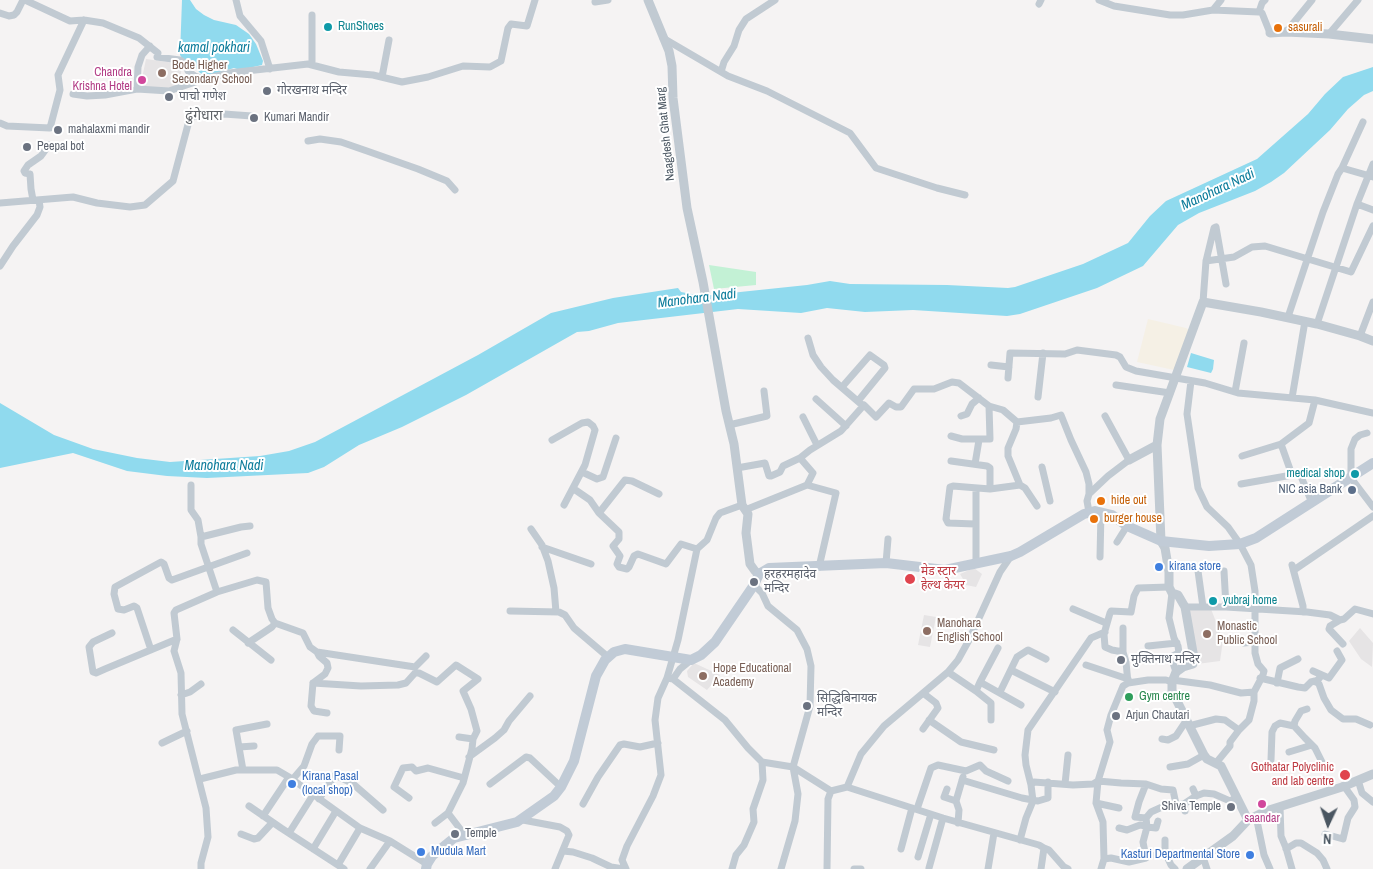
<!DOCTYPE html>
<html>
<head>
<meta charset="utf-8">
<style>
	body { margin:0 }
	#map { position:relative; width:1373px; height:869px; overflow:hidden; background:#f5f3f3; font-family:"Archivo Narrow",sans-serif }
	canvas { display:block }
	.north { position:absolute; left:1303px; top:799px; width:50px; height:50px; -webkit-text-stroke:4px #fff; paint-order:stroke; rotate:183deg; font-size:14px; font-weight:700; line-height:20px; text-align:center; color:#4a5661 }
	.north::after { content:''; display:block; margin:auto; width:18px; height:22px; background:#4a5661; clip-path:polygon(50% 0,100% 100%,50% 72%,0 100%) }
</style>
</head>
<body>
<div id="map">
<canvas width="1373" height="869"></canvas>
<div class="north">N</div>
</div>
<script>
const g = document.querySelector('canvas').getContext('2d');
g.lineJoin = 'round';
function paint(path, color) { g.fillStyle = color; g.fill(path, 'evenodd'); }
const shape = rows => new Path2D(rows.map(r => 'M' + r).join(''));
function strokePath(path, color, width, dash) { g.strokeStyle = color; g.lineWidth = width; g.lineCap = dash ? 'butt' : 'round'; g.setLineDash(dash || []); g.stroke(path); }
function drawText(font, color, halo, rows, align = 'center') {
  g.font = font + ' "Archivo Narrow","Noto Sans Devanagari",sans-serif'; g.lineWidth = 4; g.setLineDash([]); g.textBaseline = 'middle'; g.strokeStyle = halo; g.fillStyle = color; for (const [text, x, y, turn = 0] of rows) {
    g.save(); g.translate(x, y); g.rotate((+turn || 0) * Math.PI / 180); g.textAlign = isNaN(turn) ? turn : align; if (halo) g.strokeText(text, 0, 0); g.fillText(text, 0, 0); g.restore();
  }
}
paint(shape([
	[146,59,182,64,180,83,169,90,140,88],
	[974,568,982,574,976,587,961,584,963,579,960,574],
	[1188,609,1211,609,1223,640,1220,661,1197,664],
	[924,615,936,617,930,647,918,645],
	[1360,628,1373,643,1372,667,1361,659,1349,641],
	[694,663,720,675,707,690,688,677,687,671]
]), '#e6e4e5');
paint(shape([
	[709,265,756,272,756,285,714,289]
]), '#c3f1d5');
paint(shape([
	[1148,319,1186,328,1189,330,1174,370,1137,362]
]), '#f5f0e5');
paint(shape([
	[182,0,190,0,196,9,204,15,214,20,236,25,249,34,256,44,263,61,262,65,240,70,234,68,208,76,200,73,191,62,182,58,180,55],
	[1373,67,1373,91,1364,95,1348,109,1330,130,1284,173,1271,182,1255,191,1199,213,1178,225,1143,266,1097,288,1020,314,1007,316,913,310,865,312,827,308,801,313,738,309,618,323,589,331,577,332,466,395,402,427,359,445,324,467,308,473,207,478,167,476,127,471,73,453,0,468,0,403,54,435,93,449,137,458,170,462,260,456,289,451,315,442,478,355,551,313,613,298,678,288,681,292,702,296,807,285,830,281,850,284,947,285,1008,288,1015,287,1083,264,1128,243,1150,216,1166,201,1257,159,1308,114,1325,94,1343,77],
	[1191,353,1214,360,1213,369,1211,373,1187,367]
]), '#90daee');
strokePath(shape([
	[25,0,70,21,84,20,103,23,139,38,158,53,157,57,180,60,186,64,188,71,195,76,203,79],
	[236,0,240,16,261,41,270,69],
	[1099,0,1114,6,1170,15,1183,15,1213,10,1259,12,1262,13,1270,33],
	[595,2,608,0],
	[1039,4,1041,0],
	[1213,10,1221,0],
	[1259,12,1262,3,1265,0],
	[0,13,9,16,14,15,17,12,23,0],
	[1286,32,1312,0],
	[1329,34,1358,0],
	[663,38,728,76,767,91,850,133,876,168,937,188,965,195],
	[312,64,312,15],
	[721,72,724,62,734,46,739,30,746,19,775,0],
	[382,77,389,40],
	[137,89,138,67,142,55,150,46],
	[73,94,87,96,105,95,137,89,169,91,204,79,229,73,308,64,339,72,373,75,402,82,428,77,463,66,490,67,501,61,508,28,511,24,527,26,535,0],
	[0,123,7,126,50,128,60,90,58,75,84,20],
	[308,141,320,139,341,142,367,151,418,169,447,181,455,190],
	[1342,168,1363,122],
	[33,200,31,189,30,174,25,173,24,171,28,165,41,156,49,145],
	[0,203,73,197,97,203,130,207,145,205,173,181,190,117,224,114,252,116],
	[1357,204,1373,210],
	[1216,227,1226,284],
	[1206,261,1234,257,1252,247,1265,246,1351,272,1373,226],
	[0,266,13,246,37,215,40,207,39,200],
	[1203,302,1206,261,1214,228,1216,227],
	[1288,317,1323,212,1338,174,1342,168,1373,177],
	[1317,324,1357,204,1373,164],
	[1360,336,1373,302],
	[808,338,813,355,821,367,833,380,861,404],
	[991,365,1009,367],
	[1008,378,1010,353,1065,354,1077,350,1116,355,1120,357,1126,367,1136,371,1205,383,1238,393,1315,400,1373,413],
	[1116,385,1170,393],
	[842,387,870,355,884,365,885,368,858,401],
	[1235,392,1244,343],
	[1038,397,1043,353],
	[1292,398,1305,321],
	[816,399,846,426],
	[961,416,967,414,972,404,979,398],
	[803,417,817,445],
	[1017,422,1016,429,1008,448,1008,456,1020,485,1025,488,1037,506],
	[729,425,767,416,764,391],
	[1367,433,1360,435,1355,439,1351,449,1351,478,1373,507],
	[951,436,962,439,990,439,989,406],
	[552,440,582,423,588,422,593,426,595,430,585,465,564,505],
	[1242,456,1281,444],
	[951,461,987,466,990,468,990,489],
	[975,464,979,440],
	[1042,467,1050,501],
	[737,468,765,463,769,476,771,476,780,472,783,466,800,458],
	[582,472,597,479,603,477,616,438],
	[1241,484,1292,475],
	[191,485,191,510,198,520,201,537],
	[807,485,836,493,819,567],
	[574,489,590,500,599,513,619,532,619,539,613,546,620,556,617,564,619,567,627,569,629,567,634,556,638,554,666,564,681,544,697,549],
	[1312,503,1300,474,1292,475,1281,444,1309,423,1315,400],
	[745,510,807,485,813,473,800,458,810,450,841,431,864,405,876,417,889,403,896,407,901,407,914,389,934,389,952,382,959,383,989,406,1003,410,1017,422,1051,418,1061,415,1071,440,1086,472,1089,484,1089,494],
	[1089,512,1087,501,1089,494,1108,476,1129,460,1105,416],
	[599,513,625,480,632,481,659,494],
	[975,524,948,523,946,519,950,487,953,486,990,489,1020,485],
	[531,529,542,545,548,561,554,588,556,612],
	[1117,542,1127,526],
	[542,547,591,564],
	[1100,557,1101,512],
	[886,563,888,539],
	[976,563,976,488],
	[1292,565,1303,606,1303,612],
	[1294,570,1373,516],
	[1198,571,1203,607],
	[1224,571,1226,607],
	[754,585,762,593,768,606,797,630,807,649,811,666,810,706,793,767,798,794,795,821,781,869],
	[217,592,201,544,201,537,241,527,250,526],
	[1172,593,1169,618,1174,638,1178,646,1179,653,1171,657,1176,672],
	[1185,607,1226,607,1307,612,1330,615,1340,620,1344,619,1355,609,1373,614],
	[1073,609,1106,623],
	[510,611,559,612,565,615,574,628,608,657],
	[1340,620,1330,626,1329,629,1343,644],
	[233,630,271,660],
	[112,633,93,642,89,647,93,672,96,673,105,669,177,639],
	[248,643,272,627,275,623],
	[1244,643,1254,642],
	[1148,646,1177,643],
	[998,648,980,682,1021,705],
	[151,650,137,608,134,606,124,610,118,609,114,594,115,587,161,562,164,564,169,578,172,580,247,553],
	[1123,652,1123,628],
	[426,656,415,667,317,652,319,656,327,663,328,668,325,674,313,683,361,686,398,685,406,683,415,673,419,673,437,682,456,665,478,679,463,691,471,709,477,731,473,739],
	[1086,665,1128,679],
	[1011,670,1055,692],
	[1313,671,1322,675],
	[948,672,976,691,980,682],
	[667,678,678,640,697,549,707,540,716,518,720,513,742,505],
	[1260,678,1298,687,1305,688,1311,682,1315,681,1319,684,1324,698,1331,710,1343,719,1356,719,1370,725],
	[673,679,725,720,748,748,762,762,763,780,753,809,754,822,744,845,736,855,732,869],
	[1172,680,1210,685,1241,693,1254,692],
	[1172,682,1166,680,1148,680,1128,683,1123,686,1111,715,1107,730,1110,742,1098,781,1096,803,1103,822,1104,859,1111,858,1129,862,1146,858,1143,842,1147,827,1146,818,1151,812,1162,807,1184,804],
	[1316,682,1322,675,1329,678,1342,660,1337,651],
	[313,683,311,706,314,711,327,713],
	[1128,683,1126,662,1123,652,1112,650,1105,647,1104,634,1110,613,1111,611,1131,612,1134,596,1138,588,1169,587],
	[1277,683,1280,668,1298,659],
	[976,691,991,703,991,720],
	[1000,692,1017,657,1028,650,1046,659],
	[181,695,190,692,201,684],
	[929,720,961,742,994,750],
	[1189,726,1216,719,1225,720,1239,730,1249,720,1254,701,1254,692,1263,675,1264,671,1258,664,1255,653,1255,591,1251,565,1240,544,1228,527,1207,507,1198,488,1187,414,1191,381],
	[1294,726,1295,721,1301,711,1307,709],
	[923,729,938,708,936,703,923,693],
	[1162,739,1168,740,1176,736,1186,721],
	[162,743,187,731],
	[239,747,254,746],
	[1289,752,1312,745],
	[469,757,495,738,504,730,509,721,530,696],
	[1271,760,1272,732,1275,726,1280,723,1294,726,1305,738,1315,748,1325,768],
	[762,762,793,767,831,791,847,787,943,818,1039,845,1044,848,1041,869],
	[1216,763,1230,746,1230,742,1239,730],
	[1170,767,1188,764,1204,755],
	[243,770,236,730,267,724],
	[200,779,236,770,277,770,289,777,360,828,390,841,427,864],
	[292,780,304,766,312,744,318,736,340,736,339,750],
	[962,780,1022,798,1038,801,1048,798,1048,782],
	[1358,780,1362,793,1373,802],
	[490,784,526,757,530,758,561,787],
	[1065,784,1068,755],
	[1146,784,1139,802,1135,817,1146,818],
	[1031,785,1026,765,1025,755,1028,730,1091,638,1105,632],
	[847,787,861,754,884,726,948,672,958,660,969,640,1000,572,1011,556],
	[947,789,944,797,956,801],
	[1193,789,1196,796,1204,793,1214,794,1230,801,1237,797],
	[409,798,394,787,403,768,412,767,416,771,428,768,464,778],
	[319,799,335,775,352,783,383,810],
	[1096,803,1119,808],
	[583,804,598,777,620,745,624,744,640,747,658,743],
	[249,806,281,828,344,869],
	[1280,807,1281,836,1286,848,1292,869],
	[917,809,931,768,938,765,966,771,980,765,986,771,1008,781],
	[1185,811,1184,804,1196,796],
	[448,813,464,834],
	[263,816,289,777],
	[1256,816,1264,855,1270,869],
	[523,820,560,827,567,831,569,835,555,869],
	[435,823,448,813,463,783,472,749,473,739,459,737],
	[958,823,959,810,956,801,963,777],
	[1147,827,1156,828,1158,821],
	[1119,828,1127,830,1140,825,1146,826],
	[289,833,313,795],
	[241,834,254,839,258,838,272,823],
	[1325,834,1343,839,1348,818,1355,807,1354,800,1344,786],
	[1020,840,1026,818,1033,801,1031,785,1034,782,1073,785,1093,784,1098,781,1121,783,1146,784,1161,789,1173,790,1176,804],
	[1165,840,1165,852,1171,865,1175,869],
	[1044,848,1049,850,1064,867,1068,869],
	[313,849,336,811],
	[901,849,912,808],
	[1286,849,1296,843,1301,843,1317,853,1323,860,1327,869],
	[563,851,573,852,592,858,611,867,624,869],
	[1155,855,1165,852],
	[918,857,931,814],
	[1203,857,1207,869],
	[338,865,360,828],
	[929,868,943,818],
	[201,869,201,863,208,837,206,808,182,714,181,673,174,651,177,639,174,613,176,610,217,592,257,580,266,582,268,608,272,619,275,623,303,633,310,647,317,652],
	[370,869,390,841],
	[626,869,622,860,627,846,653,796,661,775,655,720,658,698,667,678,673,679,680,669,691,660],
	[827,869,828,799,831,791],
	[854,869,861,869],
	[988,869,994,833],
	[1101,869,1104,859]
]), '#c1cad2', 7);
strokePath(shape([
	[648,0,669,51,672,66,673,98,687,208,703,282,726,411,734,444,742,505,748,514,746,533,750,564,755,571,759,574],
	[1270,33,1286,32,1329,34,1373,39],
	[1157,445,1161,541,1165,548,1169,572,1169,587,1172,593,1178,595,1185,607,1194,658,1193,664,1183,667,1176,672,1172,682,1172,691,1204,755,1207,759,1221,766,1248,820],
	[1129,460,1157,445,1160,419,1203,302,1261,312,1317,324,1360,336,1373,341],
	[1187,869,1233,836,1248,820,1266,811,1342,787,1373,774]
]), '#c1cad2', 9);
strokePath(shape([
	[426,869,427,864,432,856,454,838,517,822,554,796,561,787,574,761,596,676,605,660,614,652,625,649,691,660,701,655,715,642,754,585,759,574,769,568,886,563,945,570,1011,556,1020,552,1084,514,1095,511,1112,515,1127,526,1161,541,1209,546,1240,544,1256,538,1373,463]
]), '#c1cbd6', 10);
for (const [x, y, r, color] of [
	[328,27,5,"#0f9aa8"],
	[1278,28,5,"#e8710a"],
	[162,73,5,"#8d6e63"],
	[142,80,5,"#d1479c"],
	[267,91,5,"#6b7280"],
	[169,97,5,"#6b7280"],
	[254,118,5,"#6b7280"],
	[58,130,5,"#6b7280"],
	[27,147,5,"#6b7280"],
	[1355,474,5,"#0f9aa8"],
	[1352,490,5,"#5c6f8a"],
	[1101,501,5,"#e8710a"],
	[1094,519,5,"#e8710a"],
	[1159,567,5,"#3f7fe0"],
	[910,579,6,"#e0444e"],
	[754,582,5,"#6b7280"],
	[1213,601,5,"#0f9aa8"],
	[927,631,5,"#8d6e63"],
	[1207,634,5,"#8d6e63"],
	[1121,660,5,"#6b7280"],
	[703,676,5,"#8d6e63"],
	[1129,697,5,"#2e9e5b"],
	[807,706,5,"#6b7280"],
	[1116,716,5,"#6b7280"],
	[1345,775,6,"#e0444e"],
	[292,784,5,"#3f7fe0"],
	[1262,804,5,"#d1479c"],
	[1231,807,5,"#6b7280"],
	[455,834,5,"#6b7280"],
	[421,852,5,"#3f7fe0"],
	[1250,855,5,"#3f7fe0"]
]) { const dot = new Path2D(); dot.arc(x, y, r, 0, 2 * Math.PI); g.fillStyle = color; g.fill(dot); strokePath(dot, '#fff', 2); }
drawText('12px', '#0d838f', '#fff', [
	["RunShoes",338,27],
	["medical shop",1345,474,"right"],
	["yubraj home",1223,601]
], 'left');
drawText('12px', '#c56008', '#fff', [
	["sasurali",1288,28],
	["hide out",1111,501],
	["burger house",1104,519]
], 'left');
drawText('12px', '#785e54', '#fff', [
	["Bode Higher",172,66],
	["Secondary School",172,80],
	["Manohara",937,624],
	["English School",937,638],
	["Monastic",1217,627],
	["Public School",1217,641],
	["Hope Educational",713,669],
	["Academy",713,683]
], 'left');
drawText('12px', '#b23c85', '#fff', [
	["Chandra",132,73],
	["Krishna Hotel",132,87],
	["saandar",1262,819,"center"]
], 'right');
drawText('12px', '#5b616d', '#fff', [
	["गोरखनाथ मन्दिर",277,91],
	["पाचो गणेश",179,97],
	["Kumari Mandir",264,118],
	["mahalaxmi mandir",68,130],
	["Peepal bot",37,147],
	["हरहरमहादेव",764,575],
	["मन्दिर",764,589],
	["मुक्तिनाथ मन्दिर",1131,660],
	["सिद्धिबिनायक",817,699],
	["मन्दिर",817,713],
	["Arjun Chautari",1126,716],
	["Shiva Temple",1221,807,"right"],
	["Temple",465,834]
], 'left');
drawText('12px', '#4a5661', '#fff', [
	["Naagdesh Ghat Marg",666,134,-96]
]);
drawText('12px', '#4e5e75', '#fff', [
	["NIC asia Bank",1342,490]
], 'right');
drawText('12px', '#366cbe', '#fff', [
	["kirana store",1169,567],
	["Kirana Pasal",302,777],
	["(local shop)",302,791],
	["Mudula Mart",431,852],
	["Kasturi Departmental Store",1240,855,"right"]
], 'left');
drawText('12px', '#be3a42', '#fff', [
	["मेड स्टार",921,572],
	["हेल्थ केयर",921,586],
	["Gothatar Polyclinic",1334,768,"right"],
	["and lab centre",1334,782,"right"]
], 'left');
drawText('12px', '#27864d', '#fff', [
	["Gym centre",1139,697]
], 'left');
drawText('italic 14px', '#0c7c9b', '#fff', [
	["kamal pokhari",214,48],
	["Manohara Nadi",1218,190,-25],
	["Manohara Nadi",697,299,-7],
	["Manohara Nadi",224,466]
]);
drawText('14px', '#5f6368', '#fff', [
	["ढुंगेधारा",204,116]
]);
</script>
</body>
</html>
